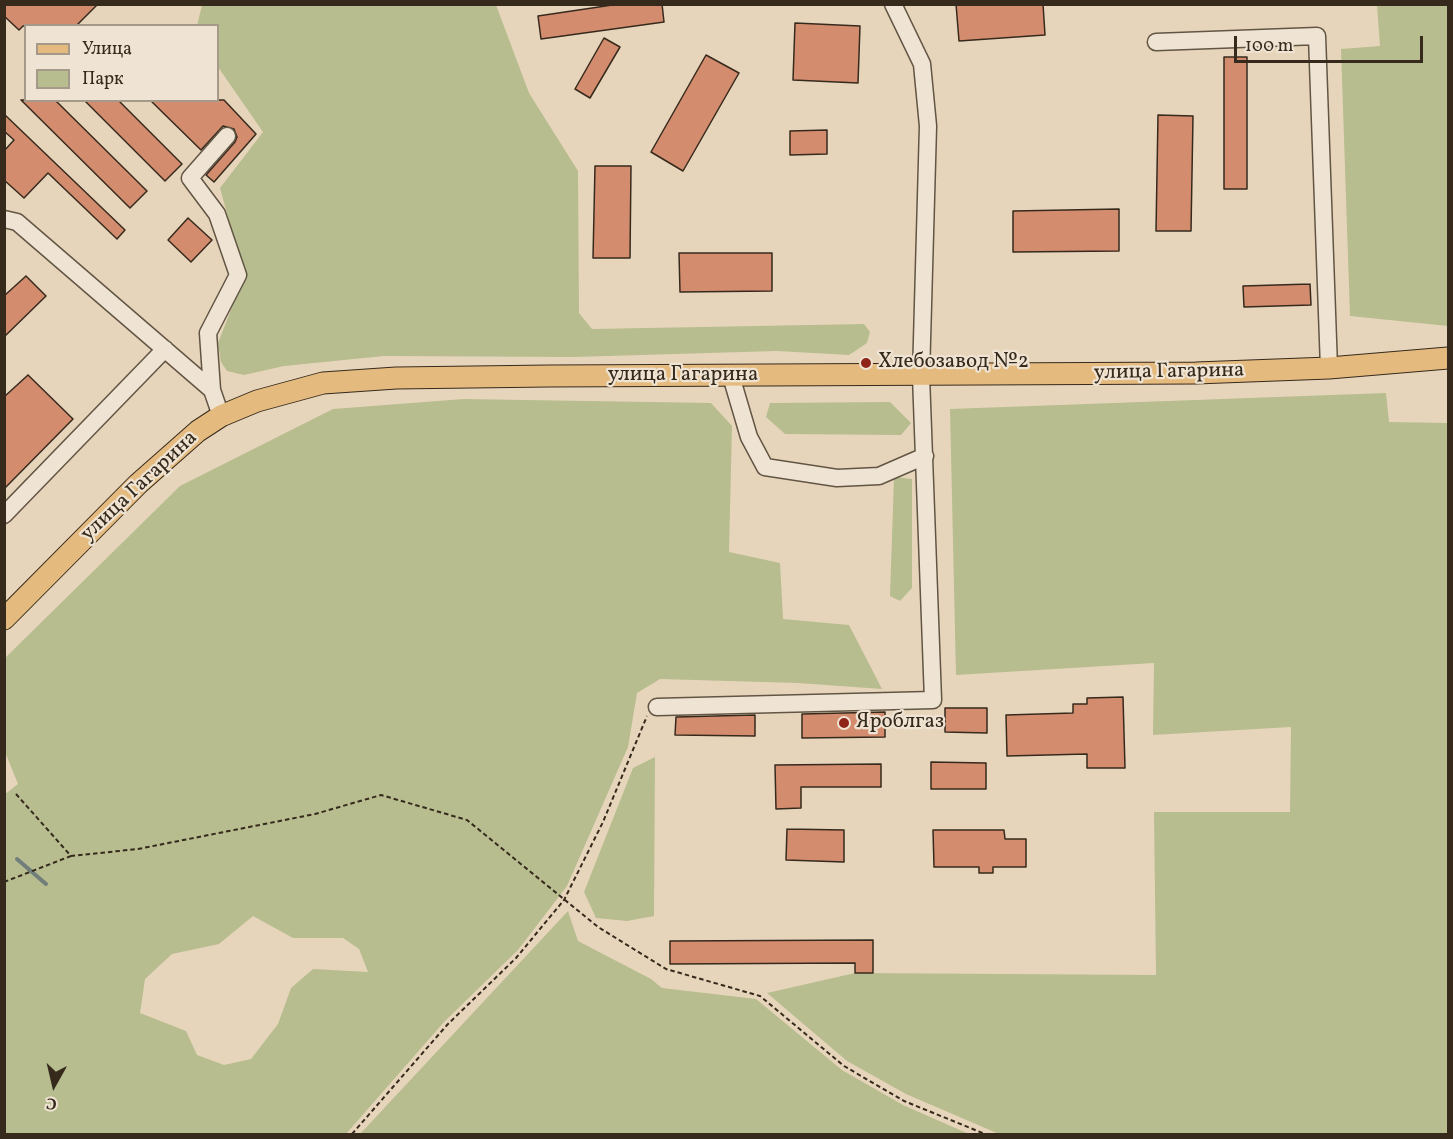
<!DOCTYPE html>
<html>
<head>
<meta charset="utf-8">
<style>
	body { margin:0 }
	#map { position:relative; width:1453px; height:1139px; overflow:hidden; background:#e7d5bb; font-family:Vollkorn,serif }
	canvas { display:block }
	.frame { position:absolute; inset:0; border:6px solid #362a1d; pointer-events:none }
	.legend { position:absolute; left:24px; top:24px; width:195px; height:78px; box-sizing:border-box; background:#efe4d3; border:2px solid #a59a8a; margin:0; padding:8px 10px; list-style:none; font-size:18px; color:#362a1d }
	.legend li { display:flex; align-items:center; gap:12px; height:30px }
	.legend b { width:30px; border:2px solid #a59a8a }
	.north { position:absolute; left:24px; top:1055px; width:60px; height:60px; -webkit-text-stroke:4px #efe4d3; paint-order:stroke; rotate:188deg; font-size:16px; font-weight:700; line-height:24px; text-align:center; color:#362a1d }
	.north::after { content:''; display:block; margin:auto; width:21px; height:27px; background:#362a1d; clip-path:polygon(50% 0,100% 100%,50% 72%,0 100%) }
	.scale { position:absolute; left:1234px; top:36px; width:189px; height:27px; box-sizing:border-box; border:3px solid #362a1d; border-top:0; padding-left:8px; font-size:18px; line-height:21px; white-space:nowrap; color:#362a1d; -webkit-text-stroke:4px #efe4d3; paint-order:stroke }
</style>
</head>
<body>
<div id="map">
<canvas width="1453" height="1139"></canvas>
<div class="frame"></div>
<ul class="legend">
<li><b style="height:8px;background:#e4ba7e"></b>Улица</li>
<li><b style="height:16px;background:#b7bd8f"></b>Парк</li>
</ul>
<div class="north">С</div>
<div class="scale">100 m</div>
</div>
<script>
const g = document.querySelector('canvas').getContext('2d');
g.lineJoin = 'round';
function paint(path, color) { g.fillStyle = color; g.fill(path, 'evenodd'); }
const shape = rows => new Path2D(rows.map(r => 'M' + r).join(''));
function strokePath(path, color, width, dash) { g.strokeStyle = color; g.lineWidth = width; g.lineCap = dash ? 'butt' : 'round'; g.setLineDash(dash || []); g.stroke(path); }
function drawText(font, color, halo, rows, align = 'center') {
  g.font = font + ' Vollkorn,serif'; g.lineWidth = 4.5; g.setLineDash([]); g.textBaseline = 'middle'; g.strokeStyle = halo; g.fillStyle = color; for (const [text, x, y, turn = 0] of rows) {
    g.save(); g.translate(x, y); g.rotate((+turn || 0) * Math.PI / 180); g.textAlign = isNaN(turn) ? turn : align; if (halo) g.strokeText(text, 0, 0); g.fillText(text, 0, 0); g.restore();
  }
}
paint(shape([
	[202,5,496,5,529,93,578,171,579,313,592,329,864,324,870,332,867,343,849,355,777,351,574,357,384,356,284,366,244,375,227,371,221,362,218,343,244,276,220,188,263,132,218,67,218,26,197,26],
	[1377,5,1448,5,1448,326,1350,316,1341,49,1380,46],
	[1386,393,1389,422,1448,423,1448,1134,999,1134,906,1094,847,1061,767,993,855,973,1156,975,1154,812,1290,812,1291,727,1153,735,1154,663,956,675,950,409],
	[464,399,711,403,732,426,729,552,780,563,783,619,849,625,882,689,798,683,660,679,637,693,628,747,567,886,518,950,444,1022,346,1134,5,1134,4,795,18,784,5,752,5,658,180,486,333,409],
	[253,916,293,938,343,938,359,949,368,972,313,969,291,988,278,1024,251,1059,224,1065,197,1055,186,1031,140,1013,145,979,172,954,219,944],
	[890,402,911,423,901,435,785,434,766,417,770,403],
	[894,477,912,479,912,588,900,601,890,596],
	[655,757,654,916,627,921,596,918,584,892,633,768],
	[568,911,578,941,651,979,662,988,756,999,842,1070,903,1105,969,1134,360,1134]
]), '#b7bd8f');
strokePath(shape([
	[17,859,46,884]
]), '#727e7b', 4);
const building = shape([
	[4,4,98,4,76,26,23,26,19,30,4,16,4,4],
	[619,4,662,4,664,22,541,39,538,16,619,4],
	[956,4,1043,4,1045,35,959,41,956,4],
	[795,23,860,26,858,83,793,80,795,23],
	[604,38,620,47,590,98,575,89,604,38],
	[706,55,739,73,683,171,651,152,706,55],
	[1224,57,1247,57,1247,189,1224,189,1224,57],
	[21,100,55,100,147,191,130,208,21,100],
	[84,100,118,100,182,164,165,181,84,100],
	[150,100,224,100,256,134,214,182,206,175,235,142,237,137,234,129,223,126,201,150,150,100],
	[4,114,125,230,117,239,48,173,24,198,4,180,4,151,14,140,4,131,4,114],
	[1158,115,1193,116,1191,231,1156,231,1158,115],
	[827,130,827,154,790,155,790,131,827,130],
	[595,166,631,166,630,258,593,258,595,166],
	[1119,209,1119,251,1013,252,1013,211,1119,209],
	[188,218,212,240,191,262,168,240,188,218],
	[679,253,772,253,772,291,680,292,679,253],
	[26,276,46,296,4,337,4,296,26,276],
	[1310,284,1311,305,1244,307,1243,286,1310,284],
	[28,375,73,419,4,489,4,397,28,375],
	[1123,697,1125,768,1087,768,1087,754,1007,756,1006,715,1073,713,1073,704,1087,704,1087,698,1123,697],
	[945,708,987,708,987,733,945,732,945,708],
	[885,712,885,737,802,738,802,714,885,712],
	[755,715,755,736,675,735,676,717,755,715],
	[931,762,986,763,986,789,931,789,931,762],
	[881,764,881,787,801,787,801,808,776,809,775,765,881,764],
	[787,829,844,830,844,862,786,860,787,829],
	[933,830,1004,830,1005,839,1026,839,1026,867,993,867,993,873,979,873,979,867,934,867,933,830],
	[873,940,873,973,855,973,855,963,670,964,670,941,873,940]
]);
paint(building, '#d48c6f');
strokePath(building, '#362a1d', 1.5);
const minor = shape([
	[1156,42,1317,36,1329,368],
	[4,219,17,222,212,390],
	[731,376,749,437,765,467,837,478,879,476,925,456],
	[221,416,212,390,208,333,238,275,217,214,190,178,227,136],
	[4,515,165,349],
	[657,707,933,700,921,376,928,126,922,64,893,4]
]);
const major = shape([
	[4,619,138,484,198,431,221,416,257,401,323,383,396,378,549,376,1196,373,1329,368,1448,358]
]);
strokePath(minor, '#625544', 19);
strokePath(major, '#362a1d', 23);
strokePath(shape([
	[16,794,71,856,138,849,315,814,381,795,467,820,598,927,666,969,760,996,844,1066,904,1101,985,1134],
	[4,882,71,856],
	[352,1134,447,1025,516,958,564,900,603,822,647,716]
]), '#362a1d', 2, [4.5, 3]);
strokePath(minor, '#efe4d3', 16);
strokePath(major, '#e4ba7e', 21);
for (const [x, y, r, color] of [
	[866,363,6,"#8f2418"],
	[844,723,6,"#8f2418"]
]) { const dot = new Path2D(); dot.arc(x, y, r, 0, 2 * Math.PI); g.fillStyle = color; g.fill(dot); strokePath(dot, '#efe4d3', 2); }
drawText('21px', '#362a1d', '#efe4d3', [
	["Хлебозавод №2",878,363],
	["Яроблгаз",856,723]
], 'left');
drawText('21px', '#362a1d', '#efe4d3', [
	["улица Гагарина",1169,373,-1],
	["улица Гагарина",683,376],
	["улица Гагарина",140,487,-43]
]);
</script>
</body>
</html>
